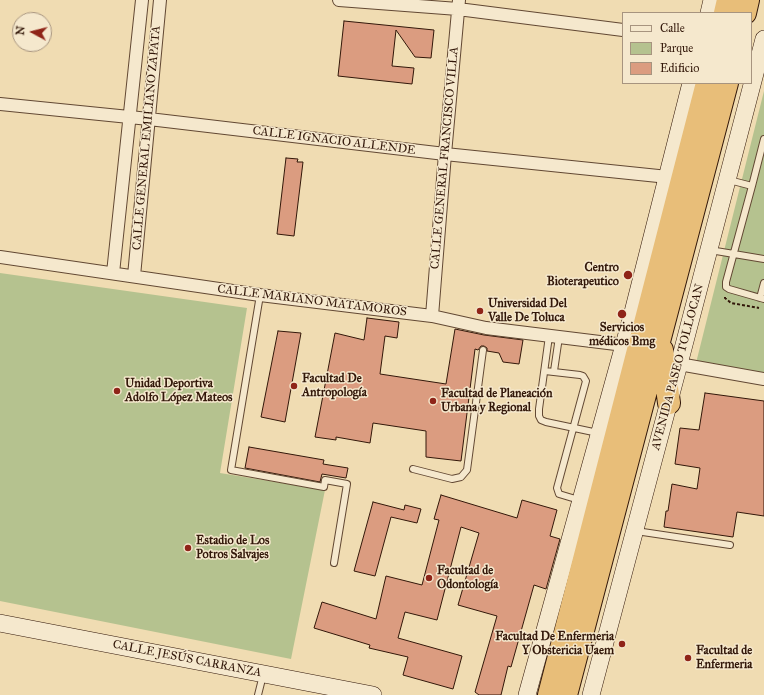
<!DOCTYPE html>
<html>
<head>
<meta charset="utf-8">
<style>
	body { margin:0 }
	#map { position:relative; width:764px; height:695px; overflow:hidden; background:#f0dcb2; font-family:"IM FELL Great Primer",serif }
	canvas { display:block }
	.legend { position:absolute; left:622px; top:12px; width:130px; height:72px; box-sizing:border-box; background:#f5e8cd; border:1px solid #a7947f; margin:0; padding:5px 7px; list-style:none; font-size:12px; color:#321709 }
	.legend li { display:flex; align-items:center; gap:8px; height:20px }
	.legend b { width:20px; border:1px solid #a7947f }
	.north { position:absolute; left:12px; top:12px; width:40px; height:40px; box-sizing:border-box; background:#f5e8cd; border:1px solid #a7947f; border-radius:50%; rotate:277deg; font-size:11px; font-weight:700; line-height:16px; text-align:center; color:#321709 }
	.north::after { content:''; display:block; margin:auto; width:14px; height:18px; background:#8f2418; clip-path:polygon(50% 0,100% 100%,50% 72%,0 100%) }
</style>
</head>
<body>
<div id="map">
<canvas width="764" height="695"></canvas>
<ul class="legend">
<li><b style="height:5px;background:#f5e8cd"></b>Calle</li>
<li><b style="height:11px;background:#b5c28f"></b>Parque</li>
<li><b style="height:11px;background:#db9c80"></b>Edificio</li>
</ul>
<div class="north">N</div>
</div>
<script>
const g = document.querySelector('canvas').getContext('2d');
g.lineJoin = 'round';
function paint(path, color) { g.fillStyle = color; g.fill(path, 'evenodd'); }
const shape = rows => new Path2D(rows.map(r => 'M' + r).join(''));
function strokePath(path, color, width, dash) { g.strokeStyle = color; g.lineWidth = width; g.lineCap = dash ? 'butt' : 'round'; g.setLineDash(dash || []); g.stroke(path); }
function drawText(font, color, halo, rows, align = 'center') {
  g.font = font + ' "IM FELL Great Primer",serif'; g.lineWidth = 3; g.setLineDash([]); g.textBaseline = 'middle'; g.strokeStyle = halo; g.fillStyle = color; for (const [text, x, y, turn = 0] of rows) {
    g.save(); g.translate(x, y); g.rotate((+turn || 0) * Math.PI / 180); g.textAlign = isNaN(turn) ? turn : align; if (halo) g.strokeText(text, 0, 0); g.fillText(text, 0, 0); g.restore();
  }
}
paint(shape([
	[764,91,764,374,696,363],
	[0,273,247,308,220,473,325,490,291,659,0,601]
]), '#b5c28f');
const building = shape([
	[344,21,434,30,431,58,415,57,396,30,392,66,414,68,412,84,338,76,344,21],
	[286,158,298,159,297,162,303,162,294,236,277,234,286,158],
	[367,318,399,322,397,338,385,336,380,374,446,384,455,329,484,335,523,340,519,364,503,362,499,353,487,351,487,348,484,346,481,346,478,350,475,349,461,461,426,457,426,431,373,423,370,443,336,437,336,440,315,437,335,333,364,340,367,318],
	[278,331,301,333,285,422,261,417,278,331],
	[705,393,764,401,764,516,737,512,733,537,664,527,666,511,668,511,672,484,697,489,700,468,675,464,680,428,699,430,705,393],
	[249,447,324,460,323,464,348,468,346,478,322,474,320,482,245,468,249,447],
	[441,495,517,518,522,500,557,510,550,536,560,539,546,589,534,585,511,667,508,666,501,695,479,695,475,692,497,616,458,605,479,533,461,527,437,620,405,612,398,638,462,656,453,689,403,675,408,657,369,648,370,645,314,628,322,602,376,619,386,576,422,585,439,520,434,519,441,495],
	[373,502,404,510,405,505,421,509,417,523,391,517,375,576,354,571,373,502]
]);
paint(building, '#db9c80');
strokePath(building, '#321709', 1);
const lane = shape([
	[729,180,752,186,726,282,726,287,729,289,764,299],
	[752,186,764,139],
	[710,250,764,259],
	[260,295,231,470,324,487,325,480,347,484,334,563],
	[760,298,764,283],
	[549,336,539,409,539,416,541,420,546,422,598,433],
	[545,371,580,375,583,376,586,381,557,488,559,494,579,500],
	[554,371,559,337],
	[413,469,452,479,461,477,467,470,483,350],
	[636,531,730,545],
	[258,695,263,675]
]);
const street = shape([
	[339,0,458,9,623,30],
	[0,104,149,119,445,154,668,177],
	[0,257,260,295,432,316,486,328,624,345],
	[113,273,142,0],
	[134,276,160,0],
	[432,316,445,154,459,0],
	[679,364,764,379]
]);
const secondary = shape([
	[709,13,712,0],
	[0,623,373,695],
	[527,695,632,316,691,83],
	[591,695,679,364,764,39]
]);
const highway = shape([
	[725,13,728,0],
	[745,13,748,0],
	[662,350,669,403],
	[549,695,707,83],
	[566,695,727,83]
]);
strokePath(lane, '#624833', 8);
strokePath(street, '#624833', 14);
strokePath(secondary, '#321709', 18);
strokePath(highway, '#321709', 24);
strokePath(shape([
	[725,297,725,298,731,303,759,308]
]), '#321709', 2, [3, 2]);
strokePath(lane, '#f5e8cd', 6);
strokePath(street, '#f5e8cd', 12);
strokePath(secondary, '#f5e8cd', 17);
strokePath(highway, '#e8be79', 22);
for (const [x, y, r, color] of [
	[628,275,5,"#8f2418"],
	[480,311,4,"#8f2418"],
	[622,314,5,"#8f2418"],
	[294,386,4,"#8f2418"],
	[117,391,4,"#8f2418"],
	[433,401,4,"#8f2418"],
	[188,548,4,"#8f2418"],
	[429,578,4,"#8f2418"],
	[622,644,4,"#8f2418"],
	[688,658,4,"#8f2418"]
]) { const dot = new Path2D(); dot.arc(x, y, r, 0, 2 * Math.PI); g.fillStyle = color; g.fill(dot); strokePath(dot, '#f5e8cd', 1.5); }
drawText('12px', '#321709', '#f5e8cd', [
	["CALLE GENERAL EMILIANO ZAPATA",147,138,-85],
	["CALLE IGNACIO ALLENDE",334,141,7],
	["CALLE GENERAL FRANCISCO VILLA",445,158,-85],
	["CALLE MARIANO MATAMOROS",312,301,7],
	["AVENIDA PASEO TOLLOCAN",678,367,-75],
	["CALLE JESÚS CARRANZA",187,659,11]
]);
drawText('bold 12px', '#321709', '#f5e8cd', [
	["Centro",619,268,"right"],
	["Bioterapeutico",619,282,"right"],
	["Universidad Del",488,304],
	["Valle De Toluca",488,318],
	["Servicios",622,328,"center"],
	["médicos Bmg",622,342,"center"],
	["Facultad De",302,379],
	["Antropología",302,393],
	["Unidad Deportiva",125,384],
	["Adolfo López Mateos",125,398],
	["Facultad de Planeación",441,394],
	["Urbana y Regional",441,408],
	["Estadio de Los",196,541],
	["Potros Salvajes",196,555],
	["Facultad de",437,571],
	["Odontología",437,585],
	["Facultad De Enfermeria",614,637,"right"],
	["Y Obstericia Uaem",614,651,"right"],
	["Facultad de",696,651],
	["Enfermeria",696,665]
], 'left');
</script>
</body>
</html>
